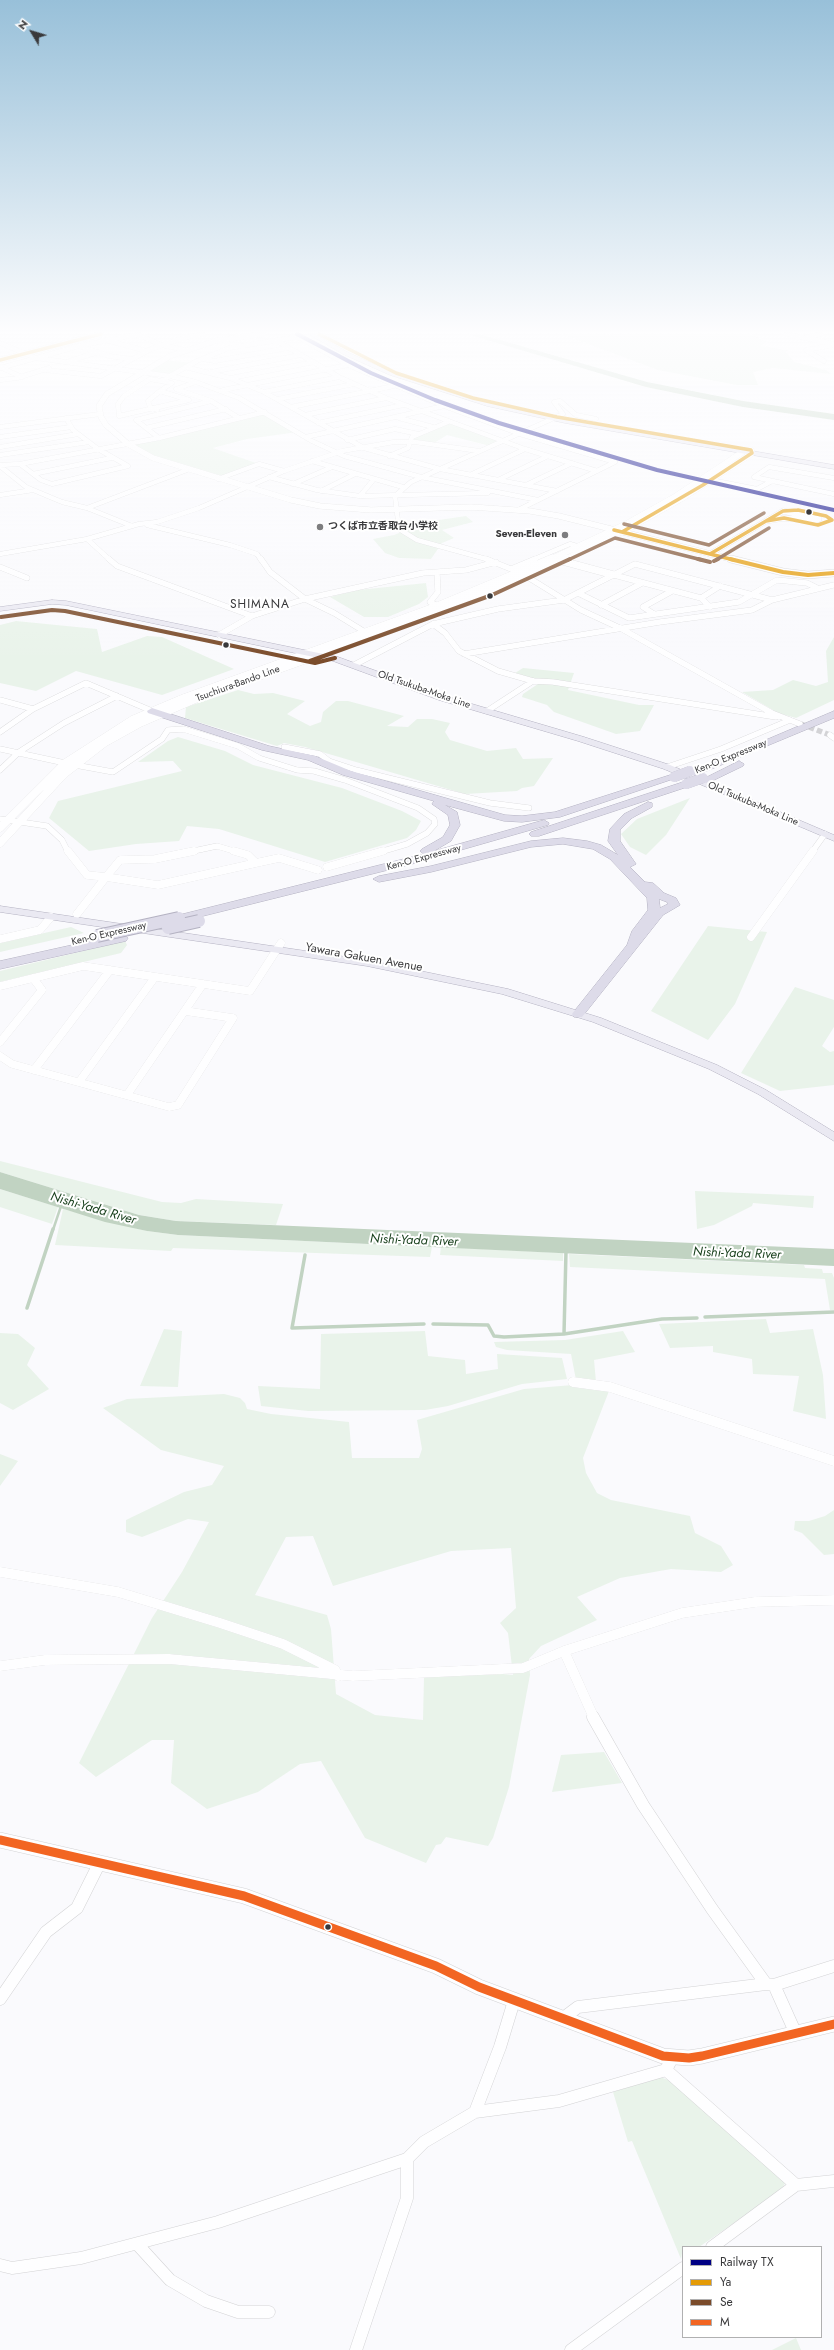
<!DOCTYPE html>
<html>
<head>
<meta charset="utf-8">
<style>
	body { margin:0 }
	#map { position:relative; width:834px; height:2350px; overflow:hidden; background:#fafafd; font-family:Jost,sans-serif }
	canvas { display:block }
	.legend { position:absolute; left:682px; top:2246px; width:140px; height:92px; box-sizing:border-box; background:#fff; border:1px solid #b0b0b1; margin:0; padding:5px 7px; list-style:none; font-size:12px; color:#39393b }
	.legend li { display:flex; align-items:center; gap:8px; height:20px }
	.legend b { width:20px; border:1px solid #b0b0b1 }
	.north { position:absolute; left:12px; top:12px; width:40px; height:40px; -webkit-text-stroke:3px #fff; paint-order:stroke; rotate:308deg; font-size:11px; font-weight:700; line-height:16px; text-align:center; color:#39393b }
	.north::after { content:''; display:block; margin:auto; width:14px; height:18px; background:#39393b; clip-path:polygon(50% 0,100% 100%,50% 72%,0 100%) }
</style>
</head>
<body>
<div id="map">
<canvas width="834" height="2350"></canvas>
<ul class="legend">
<li><b style="height:5px;background:#000084"></b>Railway TX</li>
<li><b style="height:5px;background:#e49b06"></b>Ya</li>
<li><b style="height:5px;background:#7a4b2a"></b>Se</li>
<li><b style="height:5px;background:#f26522"></b>M</li>
</ul>
<div class="north">N</div>
</div>
<script>
const g = document.querySelector('canvas').getContext('2d');
g.lineJoin = 'round';
function paint(path, color) { g.fillStyle = color; g.fill(path, 'evenodd'); }
const shape = rows => new Path2D(rows.map(r => 'M' + r).join(''));
function strokePath(path, color, width, dash) { g.strokeStyle = color; g.lineWidth = width; g.lineCap = dash ? 'butt' : 'round'; g.setLineDash(dash || []); g.stroke(path); }
function drawText(font, color, halo, rows, align = 'center') {
  g.font = font + ' Jost,"Noto Sans JP",sans-serif'; g.lineWidth = 4; g.setLineDash([]); g.textBaseline = 'middle'; g.strokeStyle = halo; g.fillStyle = color; for (const [text, x, y, turn = 0] of rows) {
    g.save(); g.translate(x, y); g.rotate((+turn || 0) * Math.PI / 180); g.textAlign = isNaN(turn) ? turn : align; if (halo) g.strokeText(text, 0, 0); g.fillText(text, 0, 0); g.restore();
  }
}
paint(shape([
	[562,334,604,334,618,336,629,336,621,334,750,334,767,342,761,346,788,350,786,352,794,362,826,370,831,374,773,368,753,372,758,385,737,385,658,370],
	[164,360,193,363,170,376,142,372],
	[265,412,298,432,247,439,213,448,259,464,218,479,180,468,128,444],
	[448,422,503,441,490,446,447,435,431,445,410,442,412,437],
	[466,516,473,522,442,530,454,538,442,543,431,559,399,558,385,553,373,539,394,535,406,530,404,525],
	[426,583,428,597,419,604,388,617,364,617,330,597,358,590],
	[16,621,97,629,102,652,147,636,162,637,234,669,162,695,76,671,36,691,0,683,0,625],
	[834,637,834,700,796,718,778,713,742,692,773,690,793,680,816,686,828,682,826,651],
	[523,668,574,673,568,690,639,705,654,705,640,731,616,734,554,712,547,705,522,697,523,694,538,684,533,678,515,673],
	[238,690,254,694,273,693,305,701,287,714,310,726,321,722,323,712,336,701,348,701,404,716,387,726,408,727,417,719,432,719,450,723,445,732,450,740,487,751,516,748,523,759,553,758,534,786,522,788,517,791,465,794,305,747,284,743,277,746,185,718,186,707],
	[178,737,225,751,253,765,342,788,402,811,421,821,416,830,407,838,325,862,219,829,187,826,179,841,136,844,89,851,49,818,58,801,182,771,173,761,138,762,168,741],
	[690,798,666,835,646,855,630,847,621,834,637,819],
	[708,926,767,932,735,1004,708,1040,651,1011],
	[71,927,84,933,0,952,0,943],
	[125,941,127,945,121,953,0,982,0,971],
	[795,987,834,1000,834,1027,822,1046,830,1052,834,1051,834,1085,780,1091,741,1073],
	[0,1161,162,1202,181,1203,196,1199,283,1204,276,1225,176,1221,139,1215,0,1172],
	[0,1189,58,1207,52,1224,0,1207],
	[695,1191,814,1196,813,1208,753,1203,752,1206,714,1225,697,1229],
	[63,1209,147,1231,178,1235,432,1247,430,1257,173,1248,171,1251,55,1245],
	[441,1247,563,1253,563,1261,440,1255],
	[569,1254,804,1265,805,1268,822,1269,823,1273,832,1273,834,1278,834,1310,830,1310,825,1279,570,1267],
	[766,1319,770,1333,813,1329,823,1375,826,1419,793,1411,799,1376,753,1374,752,1359,713,1352,713,1346,670,1348,659,1324],
	[164,1329,182,1331,178,1387,140,1386],
	[425,1331,428,1356,465,1360,466,1374,498,1369,497,1354,562,1358,567,1379,522,1384,448,1406,425,1410,308,1411,261,1406,258,1386,320,1389,321,1334],
	[623,1331,635,1352,594,1360,596,1382,576,1380,571,1354,507,1350,496,1347,494,1342,565,1340],
	[0,1333,18,1334,35,1348,27,1365,49,1389,13,1410,0,1403],
	[573,1385,609,1391,583,1458,586,1473,597,1493,611,1500,690,1516,695,1533,721,1546,733,1565,721,1572,671,1569,620,1578,577,1597,597,1620,541,1646,529,1659,530,1675,509,1787,493,1838,488,1846,446,1837,441,1844,436,1845,426,1863,365,1838,321,1761,300,1764,258,1792,207,1809,171,1783,174,1740,152,1740,96,1777,79,1763,152,1618,182,1572,209,1522,188,1519,142,1537,126,1532,126,1520,184,1492,212,1485,224,1466,161,1450,103,1408,127,1399,224,1394,240,1398,245,1403,247,1409,271,1414,349,1422,352,1458,419,1458,422,1449,417,1420,524,1389],
	[313,1536,333,1586,451,1551,511,1548,516,1608,500,1623,508,1633,513,1675,503,1674,424,1677,423,1720,375,1715,336,1694,331,1629,327,1615,255,1595,286,1537],
	[0,1454,18,1461,0,1486],
	[834,1510,834,1554,824,1555,802,1533,794,1530,795,1521,809,1521,825,1516],
	[604,1752,622,1783,552,1792,561,1755],
	[660,2077,671,2081,785,2183,782,2190,699,2247,683,2247,681,2259,632,2141,628,2142,613,2092],
	[796,2338,801,2350,772,2350]
]), '#e9f3ea');
paint(shape([
	[0,1172,139,1215,176,1221,834,1249,834,1266,178,1235,147,1231,105,1222,0,1189]
]), '#c1d3c2');
strokePath(shape([
	[53,1230,61,1206]
]), '#c1d3c2', 2.5);
strokePath(shape([
	[305,1255,292,1328,424,1324],
	[27,1308,53,1229],
	[705,1317,834,1312],
	[433,1324,488,1325,494,1336,504,1337,564,1334,662,1319,697,1318],
	[564,1334,566,1251]
]), '#c1d3c2', 3.5);
paint(shape([
	[467,334,479,334,647,382,743,401,834,414,834,420,743,407,646,387,467,334]
]), '#c1d3c2');
strokePath(shape([
	[801,724,830,735]
]), '#d3d3d6', 5.5, [5.5, 3]);
const minorFar4 = shape([
	[136,334,162,345,185,350],
	[786,334,834,344],
	[808,337,821,334],
	[106,340,146,351],
	[277,341,339,377,386,398,525,449,597,471],
	[0,343,36,358,170,376,196,382,239,398,312,441,344,456,421,477,538,500],
	[131,359,109,356,79,346,139,334],
	[202,359,215,361,287,348],
	[70,361,98,352],
	[824,361,806,350,833,345],
	[0,367,22,377],
	[185,367,230,378,264,392,364,448,440,469,557,491],
	[0,368,79,346],
	[45,370,101,376,151,349,183,338,203,334],
	[211,372,300,355],
	[231,378,314,362],
	[150,379,172,383,160,391,189,400,119,416,118,404,124,396,150,379],
	[0,380,17,378,49,368],
	[161,381,197,361,229,348,298,337,348,365,444,406,520,434,615,462,518,510],
	[196,382,176,389,211,401,239,418],
	[223,390,348,365],
	[264,392,339,377],
	[278,399,354,384],
	[291,407,394,386],
	[157,410,150,407,148,401,160,391],
	[305,415,386,398],
	[399,418,433,427],
	[318,423,403,405],
	[0,427,100,414],
	[146,428,226,409],
	[0,437,71,427],
	[306,437,444,406],
	[159,438,136,420,211,401],
	[347,440,395,429,418,434],
	[0,447,78,434],
	[0,455,89,442],
	[389,456,408,448,412,437,448,422],
	[312,461,403,487],
	[20,464,41,480,52,484,128,466,98,449,73,430,66,418],
	[0,465,20,464,159,438,265,412],
	[0,466,26,487,62,502,87,508,132,526],
	[33,474,111,458],
	[470,475,525,449],
	[269,477,317,490,360,496,488,493],
	[834,478,769,467,754,477,834,494],
	[218,479,259,464,284,471],
	[498,480,548,456],
	[711,480,757,489,772,481],
	[293,484,332,467],
	[526,485,572,463],
	[321,491,355,474],
	[0,495,33,490],
	[360,496,374,479],
	[87,508,187,470],
	[147,525,230,545,257,554,261,560],
	[87,539,110,560],
	[0,554,87,539,139,524,157,522,199,508,284,471,342,451,394,442,415,442,479,451],
	[490,560,417,540,399,529,395,496,411,482,563,414,554,402,560,401,576,415,596,419],
	[532,560,570,544,580,547]
]);
const minorFar3 = shape([
	[109,559,117,566,252,616],
	[261,559,270,572,305,599,334,613,365,632],
	[486,559,521,573,581,610,622,629,772,713,800,724],
	[0,567,27,578],
	[511,569,535,559],
	[437,573,438,592,430,602,438,606],
	[614,575,701,598,710,607],
	[578,593,629,618,739,602,777,580,807,583,817,588],
	[701,598,720,586],
	[601,605,642,583],
	[654,614,643,607,672,591],
	[433,624,445,633,459,651,498,671,533,681,553,682,776,717],
	[219,635,252,616,305,599,423,573,466,570,496,562],
	[464,654,660,622,752,610,772,600,834,585],
	[354,665,433,624,498,609,564,600,635,564,772,600],
	[0,700,33,709],
	[487,711,533,681],
	[0,732,33,709,86,683,152,711],
	[830,735,834,738],
	[284,747,320,754,329,761,356,770,490,803,529,808],
	[0,749,65,763],
	[75,765,113,772,162,739,168,730,183,729,238,746,259,758,297,770,314,771,345,780,418,808,434,819,435,824,427,833,407,844,380,852],
	[667,767,721,749,790,720],
	[0,770,19,752,64,723,117,696],
	[0,819,47,826,62,840,68,852],
	[189,852,217,846,237,852],
	[812,852,825,834]
]);
const minorFar2 = shape([
	[68,851,87,875,106,877,77,914],
	[194,851,155,859,120,860,106,877,158,885,256,863],
	[234,851,248,855,256,863],
	[256,863,279,858,318,870],
	[327,867,383,851],
	[751,937,813,851],
	[0,939,40,930,51,917],
	[0,986,83,966,250,991,281,943],
	[0,1042,42,990,33,978],
	[0,1056,12,1064,169,1107,178,1105,233,1018,185,1011],
	[34,1070,110,970],
	[79,1082,155,977],
	[127,1095,203,984]
]);
const minorFar1 = shape([
	[573,1382,610,1387,834,1461],
	[0,1572,118,1592,220,1623,283,1644,335,1670,338,1676],
	[564,1651,594,1718],
	[0,1666,45,1660,169,1659,353,1676,523,1668,564,1651,682,1613,755,1602,834,1600]
]);
const minor = shape([
	[593,1717,643,1805,712,1909,766,1984],
	[774,1985,796,2034],
	[0,1999,46,1932,77,1908,100,1862],
	[562,2019,578,2007,766,1984,774,1985,834,1966],
	[672,2058,666,2070,796,2185],
	[475,2112,500,2047,514,2001],
	[138,2245,170,2280,206,2301,238,2312,269,2312],
	[712,2247,796,2185,834,2181],
	[0,2265,12,2268,81,2258,218,2222,407,2159,424,2142,475,2112,559,2101,666,2070],
	[356,2350,407,2198,407,2159],
	[571,2350,683,2268]
]);
const tertiaryFar2 = shape([
	[263,334,215,341,170,356,107,394,99,406,101,417,106,425,128,444,153,458,291,500,320,506,371,510,471,507,530,511,559,516,735,560],
	[0,360,101,334],
	[783,511,819,519,814,521,784,518,766,521,783,511],
	[710,554,766,521]
]);
const tertiaryFar1 = shape([
	[731,559,783,572,808,575,834,573],
	[562,561,614,575]
]);
const tertiary = shape([
	[0,1840,244,1896,436,1966,479,1987,663,2056,689,2058,702,2056,834,2024]
]);
const secondaryFar1 = shape([
	[549,560,626,524,676,496,744,451,751,450,752,453,748,456,681,499,633,526,564,560]
]);
const secondary = shape([
	[0,828,65,763,132,720,184,698,438,606,551,559],
	[0,843,64,774,104,743,140,723,193,700,446,609,566,559]
]);
const primary = shape([
	[308,334,315,334,349,353,394,373,490,403,565,419,834,465,834,469,565,423,487,406,390,375,345,355,308,334],
	[52,600,66,601,338,657,445,696,584,737,670,765,834,835,834,841,664,769,578,741,439,700,333,661,66,605,52,604,0,611,0,607,52,600],
	[0,906,367,960,508,989,601,1018,717,1065,766,1090,834,1132,834,1141,758,1094,709,1069,593,1022,502,994,367,966,0,912,0,906]
]);
const motorway = shape([
	[152,708,269,746,315,756,351,771,505,815,522,816,555,812,670,775,678,775,679,777,560,817,522,822,504,821,445,805,457,812,460,825,451,841,434,851,544,820,549,823,548,825,412,864,179,922,173,918,175,916,424,854,420,851,422,849,443,837,450,825,448,815,432,804,434,801,343,775,308,760,262,750,148,713,147,711,152,708],
	[834,711,834,718,697,775,689,775,688,773,834,711],
	[739,761,744,764,743,766,710,782,706,783,701,780,739,761],
	[686,781,690,782,690,786,539,836,531,836,529,834,531,832,686,781],
	[648,802,652,803,652,807,632,818,620,830,620,841,636,864,630,867,645,882,653,883,664,893,676,898,680,905,663,915,582,1017,574,1017,572,1014,627,945,632,931,648,910,647,898,610,859,593,849,563,844,531,847,431,872,379,882,373,879,379,876,431,866,531,841,563,838,587,841,601,845,618,855,608,841,610,829,624,814,648,802],
	[659,899,667,902,668,904,660,908,659,899],
	[122,934,128,938,126,941,0,969,0,961,122,934]
]);
strokePath(minorFar4, '#d3d3d5', 5);
strokePath(minorFar3, '#d3d3d5', 6);
strokePath(minorFar2, '#d3d3d5', 8);
strokePath(minorFar1, '#d3d3d5', 10);
strokePath(minor, '#d3d3d5', 13);
strokePath(tertiaryFar2, '#d3d3d5', 6);
strokePath(tertiaryFar1, '#d3d3d5', 8);
strokePath(tertiary, '#d3d3d5', 16);
strokePath(secondaryFar1, '#d3d3d5', 6);
strokePath(secondary, '#d3d3d5', 8);
strokePath(primary, '#b4b2c2', 1);
strokePath(motorway, '#b4b2c2', 1);
strokePath(minorFar4, '#fefeff', 4.5);
strokePath(minorFar3, '#fefeff', 5.5);
strokePath(minorFar2, '#fefeff', 8);
strokePath(minorFar1, '#fefeff', 10);
strokePath(minor, '#fefeff', 12);
strokePath(tertiaryFar2, '#fefeff', 5.5);
strokePath(tertiaryFar1, '#fefeff', 7);
strokePath(tertiary, '#fefeff', 15);
strokePath(secondaryFar1, '#fefeff', 6);
strokePath(secondary, '#fefeff', 8);
paint(primary, '#eae9f2');
paint(motorway, '#dddbe9');
const motorwayBridgeFar1 = shape([
	[674,777,690,771],
	[686,784,703,778]
]);
const motorwayBridge = shape([
	[168,928,199,921],
	[97,936,179,918]
]);
strokePath(motorwayBridgeFar1, '#b4b2c2', 10, []);
strokePath(motorwayBridge, '#b4b2c2', 14, []);
strokePath(motorwayBridgeFar1, '#dddbe9', 10);
strokePath(motorwayBridge, '#dddbe9', 12);
strokePath(shape([
	[319,334,396,373,473,398,557,417,751,450,752,453,703,485,622,532],
	[0,360,101,334],
	[798,510,826,516,832,520,818,525,784,518,766,521,783,511,798,510],
	[614,530,734,560],
	[710,554,766,521]
]), '#e49b06', 3.5);
strokePath(shape([
	[730,559,783,572,808,575,834,573]
]), '#e49b06', 4);
strokePath(shape([
	[624,524,709,545,764,513],
	[568,560,615,538,702,560],
	[716,560,769,528]
]), '#7a4b2a', 3.5);
strokePath(shape([
	[698,559,710,562],
	[714,561,718,559],
	[1,617,52,610,65,611,315,663,335,658],
	[310,661,492,595,570,559]
]), '#7a4b2a', 4);
strokePath(shape([
	[0,1840,244,1896,436,1966,479,1987,663,2056,689,2058,702,2056,834,2024]
]), '#f26522', 9);
strokePath(shape([
	[297,334,371,373,435,400,499,423,657,470,834,510]
]), '#000084', 4);
const sky = g.createLinearGradient(0, 0, 0, 663);
sky.addColorStop(0, '#98c0d9');
sky.addColorStop(0.5, '#fdfdfe');
sky.addColorStop(1, '#fdfdfe00');
g.fillStyle = sky;
g.fillRect(0, 0, 834, 663);
for (const [x, y, r, color] of [
	[809,512,3.5,"#39393b"],
	[320,527,4,"#7d7d7f"],
	[565,535,4,"#7d7d7f"],
	[490,596,3.5,"#39393b"],
	[226,645,3.5,"#39393b"],
	[328,1927,3.5,"#39393b"]
]) { const dot = new Path2D(); dot.arc(x, y, r, 0, 2 * Math.PI); g.fillStyle = color; g.fill(dot); strokePath(dot, '#fff', 1.5); }
drawText('bold 10px', '#39393b', '#fff', [
	["つくば市立香取台小学校",328,527],
	["Seven-Eleven",557,535,"right"]
], 'left');
drawText('10px', '#39393b', '#fff', [
	["Tsuchiura-Bando Line",238,684,-20],
	["Old Tsukuba-Moka Line",424,690,19],
	["Ken-O Expressway",731,757,-22],
	["Old Tsukuba-Moka Line",753,804,23],
	["Ken-O Expressway",424,858,-15],
	["Ken-O Expressway",109,934,-13]
]);
g.letterSpacing = '1px';
drawText('12px', '#39393b', '#fff', [
	["SHIMANA",260,605]
]);
g.letterSpacing = '0px';
drawText('12px', '#39393b', '#fff', [
	["Yawara Gakuen Avenue",364,958,10]
]);
drawText('italic 13px', '#163e1a', '#fff', [
	["Nishi-Yada River",93,1209,16],
	["Nishi-Yada River",414,1241,2],
	["Nishi-Yada River",737,1254,2]
]);
</script>
</body>
</html>
